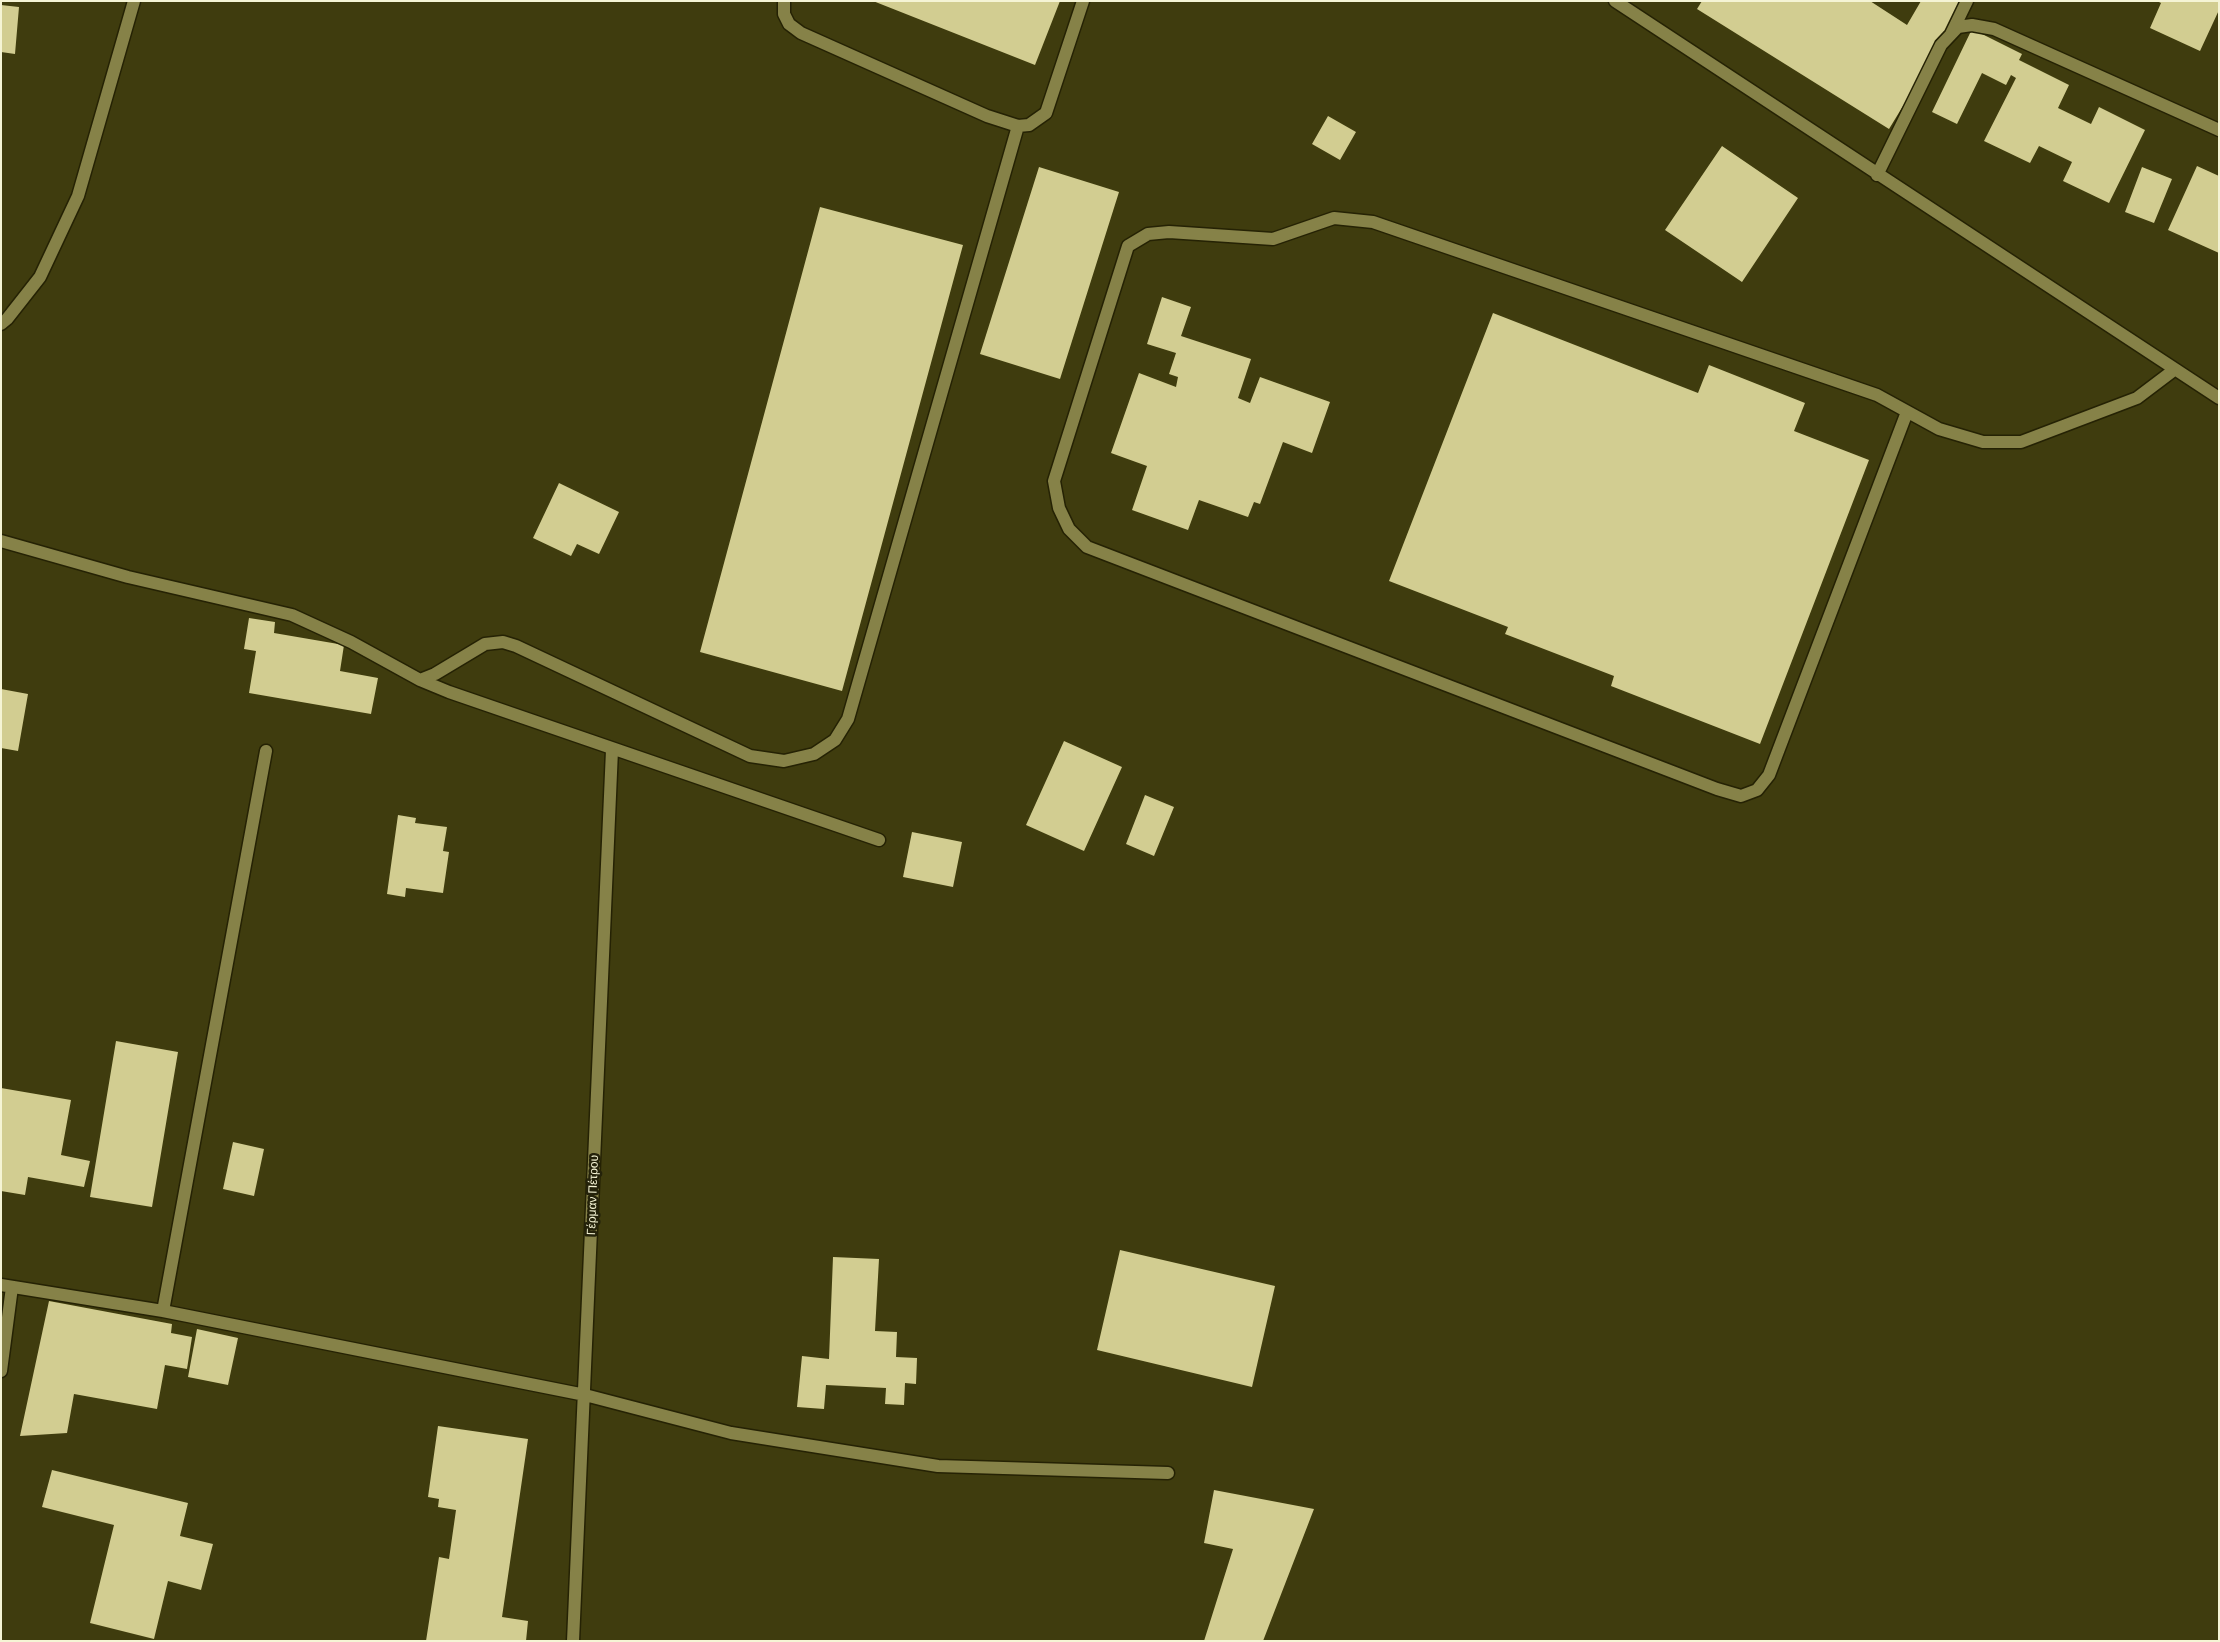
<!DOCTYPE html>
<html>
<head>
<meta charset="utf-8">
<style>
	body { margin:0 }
	#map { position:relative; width:2220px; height:1642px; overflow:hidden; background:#3f3c0e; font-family:Rubik,sans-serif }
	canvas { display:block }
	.frame { position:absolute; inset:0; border:2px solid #f5f4d5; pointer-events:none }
</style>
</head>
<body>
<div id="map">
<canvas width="2220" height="1642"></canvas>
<div class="frame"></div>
</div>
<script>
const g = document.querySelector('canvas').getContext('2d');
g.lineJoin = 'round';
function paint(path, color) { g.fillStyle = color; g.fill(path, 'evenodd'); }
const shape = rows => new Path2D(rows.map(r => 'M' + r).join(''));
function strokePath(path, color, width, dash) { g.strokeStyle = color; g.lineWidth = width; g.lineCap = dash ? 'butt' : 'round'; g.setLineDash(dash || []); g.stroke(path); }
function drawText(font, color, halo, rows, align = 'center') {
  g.font = font + ' Rubik,sans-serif'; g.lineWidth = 5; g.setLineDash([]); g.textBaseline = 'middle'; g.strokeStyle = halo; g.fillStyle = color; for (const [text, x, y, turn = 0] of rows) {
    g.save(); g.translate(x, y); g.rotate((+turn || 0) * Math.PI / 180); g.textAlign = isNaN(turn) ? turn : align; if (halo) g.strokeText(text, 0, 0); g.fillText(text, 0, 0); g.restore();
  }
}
paint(shape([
	[873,1,1060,1,1035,65],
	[1702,1,1870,1,1907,25,1921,1,1961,1,1925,70,1889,129,1697,9],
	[2157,1,2219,1,2219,10,2200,51,2150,28,2161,3],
	[1,5,19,7,15,54,1,52],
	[1972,29,2022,54,2019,60,2069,85,2058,108,2091,124,2099,107,2145,130,2109,203,2063,181,2072,162,2039,146,2030,163,1984,141,2016,78,2011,75,2006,85,1982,73,1957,124,1932,112],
	[1328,116,1356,132,1340,160,1312,144],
	[1722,146,1798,198,1742,282,1665,230],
	[2197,166,2219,176,2219,253,2168,230],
	[1039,167,1119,192,1060,379,980,354],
	[2142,167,2172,179,2154,223,2125,212],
	[820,207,963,245,842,691,700,652],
	[1162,297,1191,307,1181,336,1251,359,1238,398,1250,403,1260,377,1330,402,1312,453,1283,442,1260,504,1254,502,1248,517,1199,500,1188,530,1132,510,1147,466,1111,453,1139,373,1176,387,1178,377,1169,374,1176,353,1147,344],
	[1493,313,1698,393,1709,365,1805,403,1794,431,1869,460,1760,744,1611,686,1614,676,1505,634,1508,627,1389,581],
	[559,483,619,512,599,554,577,544,571,556,533,538],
	[249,618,275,622,274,633,344,645,340,671,378,678,371,714,249,693,256,651,244,649],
	[1,689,28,694,18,751,1,748],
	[1064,741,1122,767,1084,851,1026,825],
	[1145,795,1174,807,1154,856,1126,844],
	[398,815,416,818,415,823,447,827,443,851,449,852,443,893,406,888,405,897,387,894],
	[912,832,962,842,953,887,903,877],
	[116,1041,178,1052,152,1207,90,1197],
	[1,1088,71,1100,61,1155,90,1161,84,1187,28,1177,25,1195,1,1191],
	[233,1142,264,1149,254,1196,223,1189],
	[1120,1250,1275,1286,1252,1387,1097,1350],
	[833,1257,879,1259,875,1331,897,1332,896,1357,917,1358,916,1384,905,1383,904,1405,885,1404,886,1388,826,1385,824,1409,797,1407,802,1356,829,1359],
	[49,1301,172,1324,171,1333,192,1337,187,1369,165,1365,157,1409,74,1394,67,1433,20,1436],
	[197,1329,238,1338,228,1385,188,1377],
	[438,1426,528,1439,502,1617,528,1621,526,1641,426,1641,439,1557,449,1559,456,1510,438,1507,439,1499,428,1497],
	[52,1470,188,1503,180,1536,213,1544,201,1590,168,1581,154,1639,90,1623,114,1525,42,1507],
	[1214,1490,1314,1509,1263,1641,1204,1641,1233,1549,1204,1543]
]), '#d2cd91');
const minor = shape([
	[784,1,784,14,789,24,801,33,987,116,1018,126,1029,125,1046,113,1083,1],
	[1615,1,2219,398],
	[1951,34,1967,1],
	[1877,175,1941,45,1958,27,1972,25,1994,29,2219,130],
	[1,324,7,319,40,277,78,196,134,1],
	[1907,412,1769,775,1757,790,1741,796,1717,789,1087,547,1069,529,1059,508,1054,481,1128,246,1148,234,1169,232,1273,239,1334,218,1373,222,1877,395,1939,429,1983,442,2021,442,2137,398,2174,370],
	[1,541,128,577,292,615,351,642,420,680,449,692,879,840],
	[420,680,435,674,485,644,503,642,516,646,750,756,784,761,814,754,835,740,848,719,1018,126],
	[1,1285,163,1311,585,1395,731,1433,938,1466,1168,1473],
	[163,1311,266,751],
	[1,1371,12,1287],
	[573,1641,612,750]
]);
strokePath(minor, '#252204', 15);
strokePath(minor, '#868248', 12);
drawText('12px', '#f5f4d5', '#24220a', [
	["Γέρμαν Πέτρου",593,1195,-88]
]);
</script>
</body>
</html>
